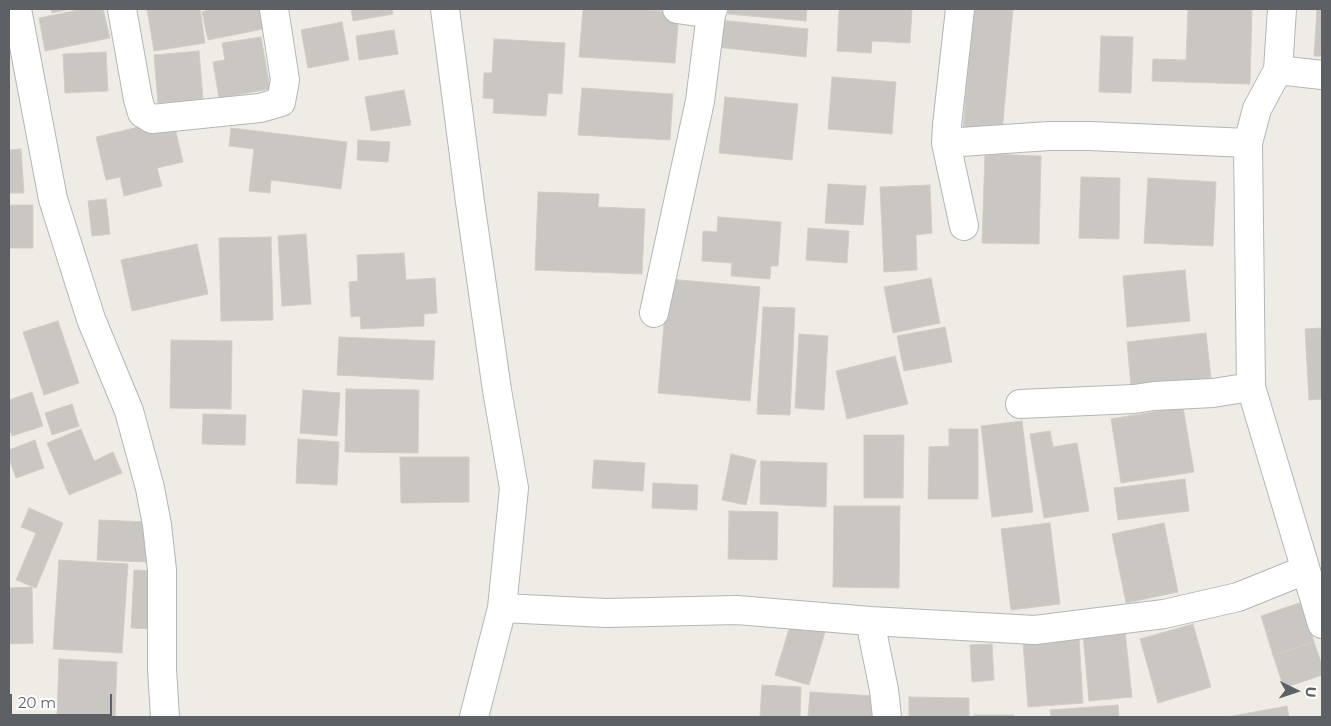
<!DOCTYPE html>
<html>
<head>
<meta charset="utf-8">
<style>
	body { margin:0 }
	#map { position:relative; width:1331px; height:726px; overflow:hidden; background:#eeece5; font-family:Montserrat,sans-serif }
	canvas { display:block }
	.frame { position:absolute; inset:0; border:10px solid #5d6165; pointer-events:none }
	.north { position:absolute; left:1271px; top:666px; width:50px; height:50px; -webkit-text-stroke:4px #fff; paint-order:stroke; rotate:94deg; font-size:14px; font-weight:700; line-height:20px; text-align:center; color:#5d6165 }
	.north::after { content:''; display:block; margin:auto; width:18px; height:22px; background:#5d6165; clip-path:polygon(50% 0,100% 100%,50% 72%,0 100%) }
	.scale { position:absolute; left:10px; top:694px; width:102px; height:22px; box-sizing:border-box; border:2px solid #5d6165; border-top:0; padding-left:6px; font-size:15px; line-height:18px; white-space:nowrap; color:#5d6165; -webkit-text-stroke:4px #fff; paint-order:stroke }
</style>
</head>
<body>
<div id="map">
<canvas width="1331" height="726"></canvas>
<div class="frame"></div>
<div class="north">U</div>
<div class="scale">20 m</div>
</div>
<script>
const g = document.querySelector('canvas').getContext('2d');
g.lineJoin = 'round';
function paint(path, color) { g.fillStyle = color; g.fill(path, 'evenodd'); }
const shape = rows => new Path2D(rows.map(r => 'M' + r).join(''));
function strokePath(path, color, width, dash) { g.strokeStyle = color; g.lineWidth = width; g.lineCap = dash ? 'butt' : 'round'; g.setLineDash(dash || []); g.stroke(path); }
const building = shape([
	[51,9,70,9,52,13,51,9],
	[83,9,103,9,110,38,45,51,39,18,83,9],
	[147,9,200,9,205,43,154,51,147,9],
	[211,9,264,9,268,28,208,40,202,12,211,9],
	[351,9,392,9,393,14,353,21,351,9],
	[583,9,632,9,679,12,675,63,579,57,583,9],
	[728,9,807,9,806,21,728,14,728,9],
	[839,9,912,9,910,43,872,41,871,53,837,51,839,9],
	[973,9,1013,9,1002,133,963,130,973,9],
	[1188,9,1252,10,1250,84,1152,81,1153,59,1186,60,1188,9],
	[1317,9,1322,9,1322,56,1314,56,1317,9],
	[719,20,808,29,806,57,716,47,719,20],
	[342,22,349,60,308,68,301,30,342,22],
	[394,30,398,54,359,60,356,36,394,30],
	[1101,36,1133,37,1131,93,1099,92,1101,36],
	[261,37,270,89,219,98,213,62,225,60,222,43,261,37],
	[494,39,565,43,562,94,548,93,546,116,493,113,494,99,483,98,484,73,492,73,494,39],
	[199,51,203,99,158,103,154,55,199,51],
	[106,52,108,91,65,93,63,54,106,52],
	[832,77,896,82,892,134,828,129,832,77],
	[582,88,673,94,670,140,578,135,582,88],
	[404,90,411,125,371,131,365,97,404,90],
	[725,97,798,104,792,160,719,153,725,97],
	[173,119,183,162,157,168,162,186,124,196,120,177,106,180,96,137,173,119],
	[231,128,347,142,341,189,271,180,270,193,249,191,254,149,229,146,231,128],
	[358,140,390,142,388,162,357,160,358,140],
	[21,149,24,193,9,193,9,150,21,149],
	[985,154,1041,156,1039,244,982,243,985,154],
	[1081,177,1120,178,1119,239,1079,238,1081,177],
	[1148,178,1216,182,1213,246,1144,243,1148,178],
	[828,184,866,186,863,225,825,223,828,184],
	[930,185,932,233,916,235,917,270,884,272,880,187,930,185],
	[538,192,599,194,598,207,645,209,642,274,535,270,538,192],
	[106,199,110,234,92,236,88,201,106,199],
	[9,205,33,205,33,248,9,248,9,205],
	[718,217,781,222,778,266,771,266,770,279,731,276,732,263,702,261,703,231,717,232,718,217],
	[808,228,849,231,847,263,806,260,808,228],
	[306,234,311,304,282,306,278,236,306,234],
	[271,237,273,320,221,321,219,238,271,237],
	[197,244,208,294,132,311,121,260,197,244],
	[404,253,406,280,435,278,437,313,424,314,424,326,361,329,360,316,351,317,349,282,358,281,357,255,404,253],
	[1185,270,1190,321,1127,327,1123,276,1185,270],
	[931,278,940,323,893,333,884,287,931,278],
	[668,279,760,287,750,401,658,393,668,279],
	[763,307,795,308,790,415,757,414,763,307],
	[58,321,79,383,44,395,23,332,58,321],
	[945,327,952,362,904,371,897,336,945,327],
	[1322,328,1322,399,1309,400,1305,329,1322,328],
	[1206,333,1211,378,1131,386,1127,342,1206,333],
	[799,334,828,336,824,410,795,408,799,334],
	[339,337,435,341,433,380,337,375,339,337],
	[171,340,232,341,231,409,170,408,171,340],
	[895,356,908,404,847,419,836,371,895,356],
	[346,389,419,390,418,453,345,452,346,389],
	[303,390,340,393,337,436,300,433,303,390],
	[32,392,43,426,12,436,9,428,9,400,32,392],
	[72,404,79,426,52,435,45,413,72,404],
	[1183,407,1194,472,1121,483,1111,419,1183,407],
	[203,414,246,415,245,445,202,444,203,414],
	[1022,421,1033,512,992,517,981,426,1022,421],
	[81,429,94,461,113,452,122,473,69,495,47,443,81,429],
	[949,429,978,429,978,499,928,499,929,447,949,446,949,429],
	[1050,431,1053,447,1077,443,1089,511,1044,518,1030,434,1050,431],
	[864,435,904,435,903,498,864,498,864,435],
	[298,439,339,442,337,485,296,483,298,439],
	[35,440,44,468,16,478,9,458,9,450,35,440],
	[731,454,756,460,746,505,722,500,731,454],
	[400,457,469,457,469,502,401,503,400,457],
	[594,460,645,463,643,491,592,488,594,460],
	[761,461,827,463,826,507,760,504,761,461],
	[1185,479,1189,511,1118,520,1114,488,1185,479],
	[653,483,698,485,697,510,652,508,653,483],
	[834,506,900,506,899,588,833,587,834,506],
	[29,508,63,523,36,588,16,580,36,533,21,527,29,508],
	[729,511,778,512,777,560,728,559,729,511],
	[99,520,148,522,146,562,97,560,99,520],
	[1050,523,1060,604,1011,610,1001,529,1050,523],
	[1164,523,1178,592,1126,603,1112,534,1164,523],
	[59,560,128,564,122,653,53,649,59,560],
	[134,570,157,571,154,629,131,628,134,570],
	[32,587,33,643,9,644,9,588,32,587],
	[1302,602,1314,642,1273,655,1261,616,1302,602],
	[791,622,825,632,809,685,775,675,791,622],
	[1193,624,1211,687,1158,703,1140,639,1193,624],
	[1125,631,1132,697,1089,701,1083,635,1125,631],
	[1079,638,1083,703,1028,707,1023,642,1079,638],
	[1314,642,1322,665,1322,675,1284,688,1273,655,1314,642],
	[992,644,994,680,972,682,970,645,992,644],
	[59,659,117,662,115,717,57,716,59,659],
	[762,685,801,687,800,717,760,717,762,685],
	[810,692,874,696,873,717,808,717,810,692],
	[909,697,969,698,969,717,909,717,909,697],
	[1118,705,1119,717,1051,717,1050,710,1118,705],
	[1287,706,1289,717,1227,717,1287,706],
	[974,715,1014,715,1014,717,974,717,974,715]
]);
paint(building, '#cac7c2');
strokePath(building, '#d3cdc3', 1);
const street = shape([
	[17,9,53,199,91,319,129,411,150,488,157,525,162,570,162,669,165,717],
	[122,9,138,99,142,113,152,119,260,108,281,102,285,80,274,9],
	[445,9,470,202,497,390,514,488,502,608,474,717],
	[677,9,711,14,713,9],
	[960,9,947,125,946,143,964,226],
	[1278,70,1282,9],
	[1322,75,1278,70,1257,109,1248,143,1251,387,1322,624],
	[946,143,1049,136,1090,136,1248,143],
	[654,313,700,101,711,14],
	[1020,404,1134,399,1154,396,1213,393,1251,387],
	[502,608,606,613,737,610,870,621,1035,630,1164,614,1238,597,1305,570],
	[870,621,884,690,887,717]
]);
strokePath(street, '#b2b6b9', 30);
strokePath(street, '#fff', 28);
</script>
</body>
</html>
